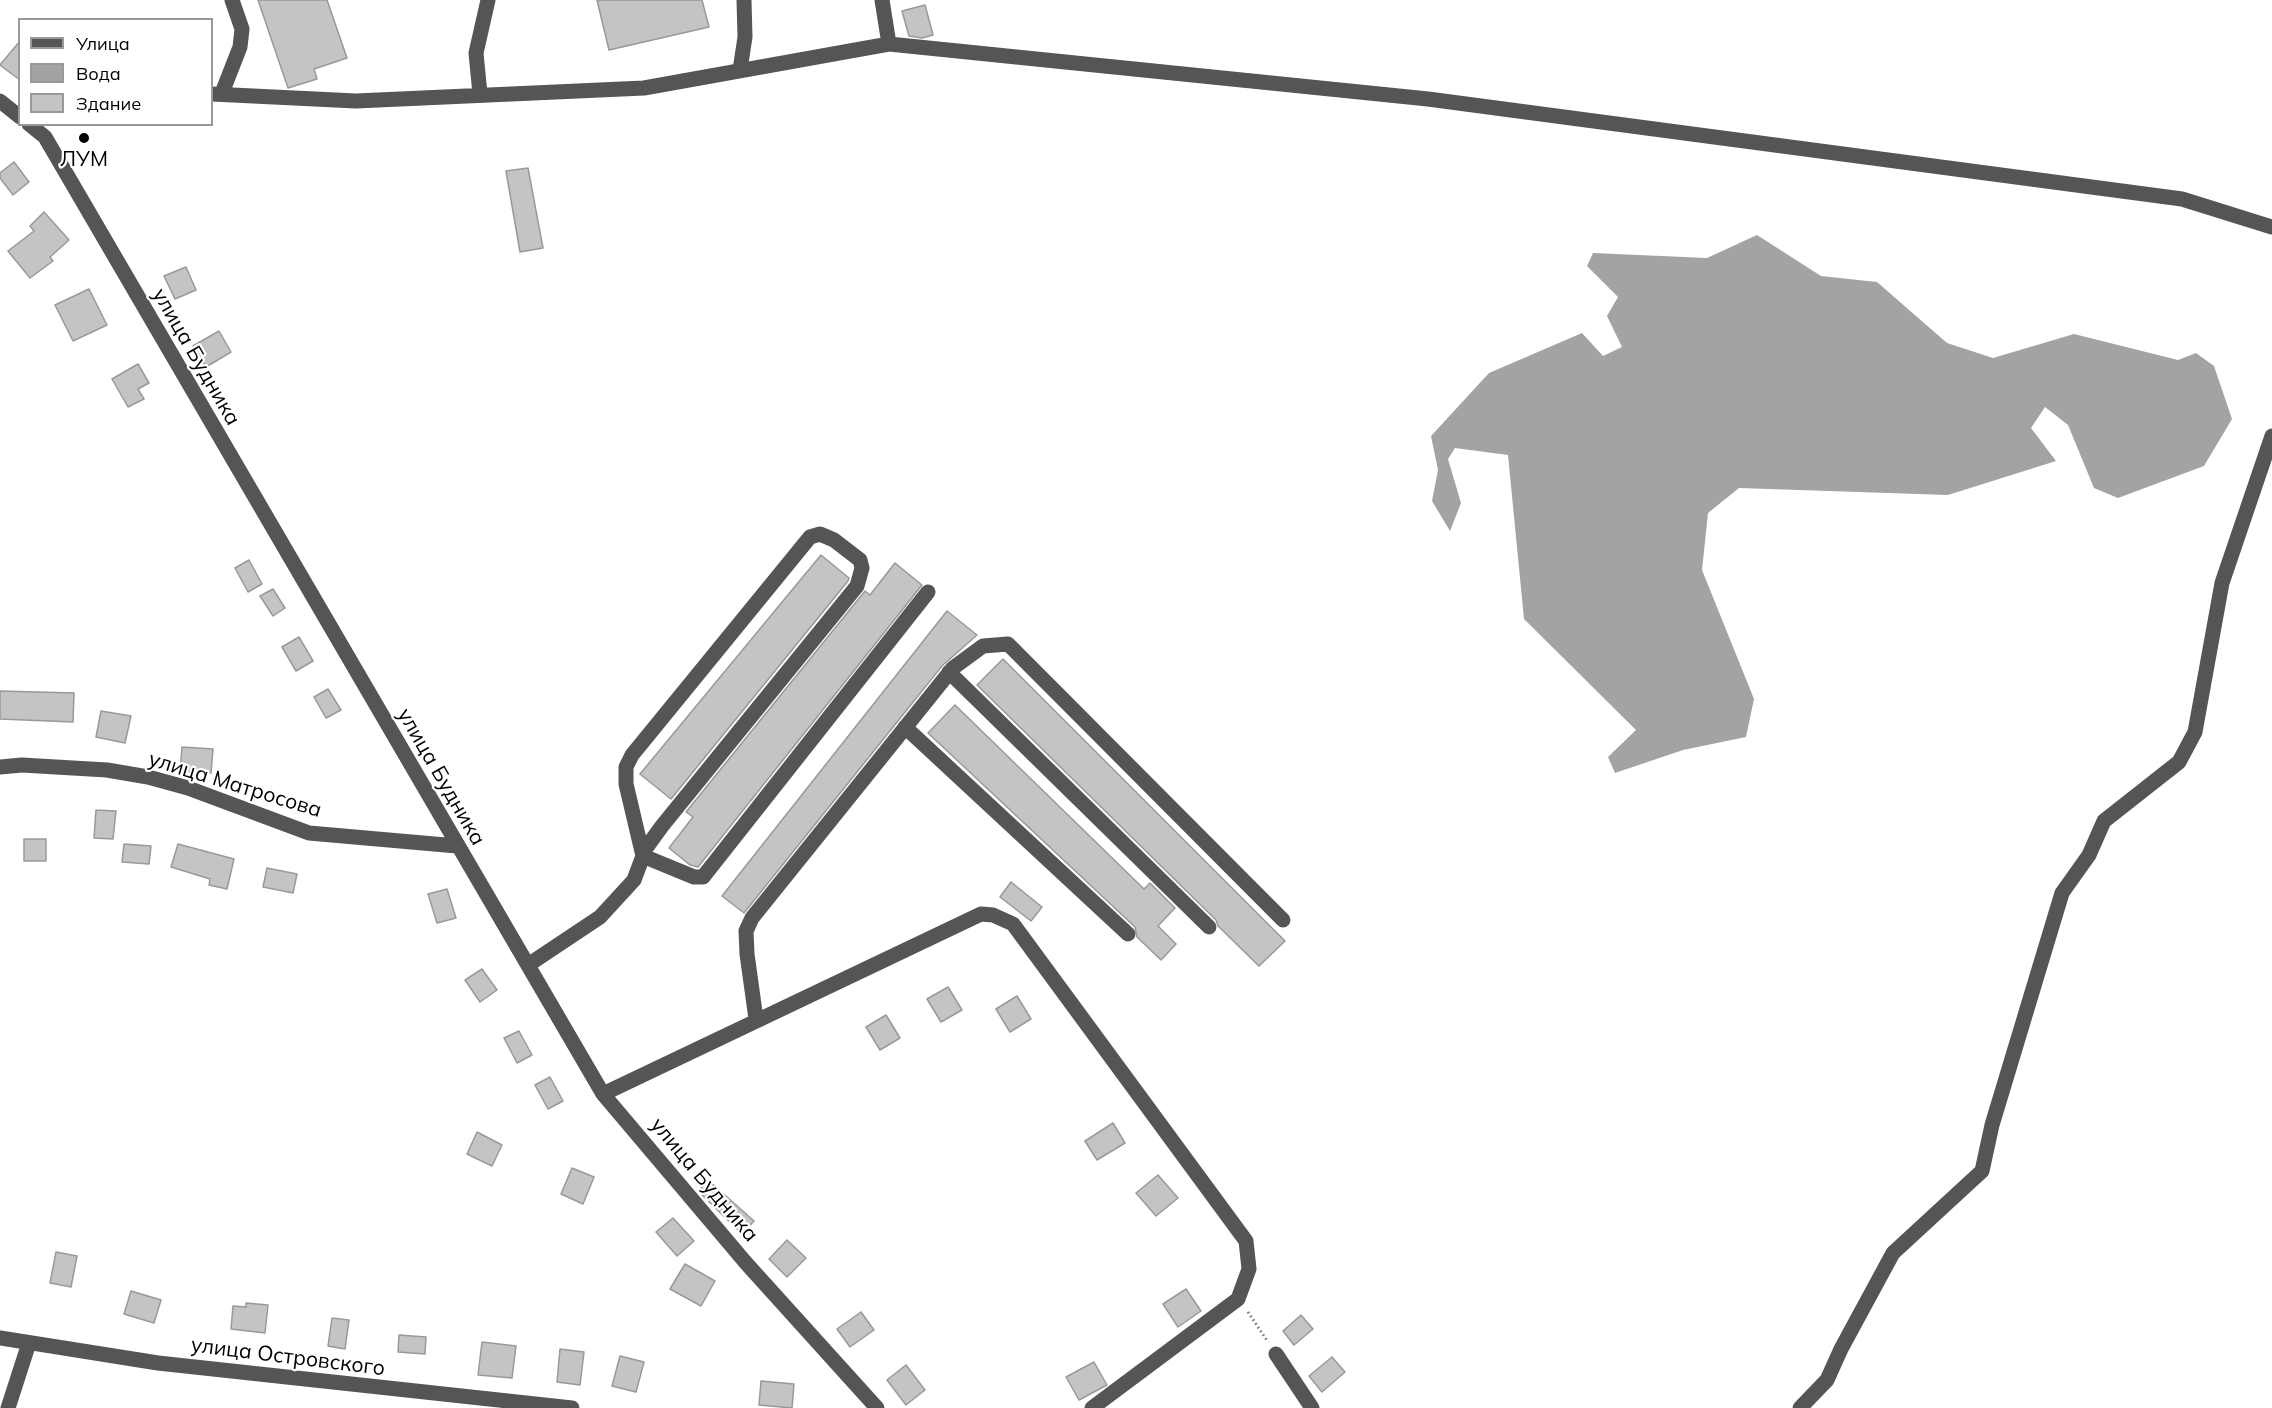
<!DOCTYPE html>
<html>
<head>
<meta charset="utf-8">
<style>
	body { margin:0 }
	#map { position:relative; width:2272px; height:1408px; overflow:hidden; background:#fff; font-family:Mulish,sans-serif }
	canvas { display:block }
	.legend { position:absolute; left:18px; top:18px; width:195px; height:108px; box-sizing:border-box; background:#fff; border:2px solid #999; margin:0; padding:8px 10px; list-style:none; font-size:18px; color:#000 }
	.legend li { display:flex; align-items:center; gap:12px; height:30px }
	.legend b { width:30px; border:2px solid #999 }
</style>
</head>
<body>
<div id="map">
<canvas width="2272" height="1408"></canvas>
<ul class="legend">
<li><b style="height:8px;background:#555"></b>Улица</li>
<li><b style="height:16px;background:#a3a3a3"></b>Вода</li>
<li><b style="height:16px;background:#c4c4c4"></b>Здание</li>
</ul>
</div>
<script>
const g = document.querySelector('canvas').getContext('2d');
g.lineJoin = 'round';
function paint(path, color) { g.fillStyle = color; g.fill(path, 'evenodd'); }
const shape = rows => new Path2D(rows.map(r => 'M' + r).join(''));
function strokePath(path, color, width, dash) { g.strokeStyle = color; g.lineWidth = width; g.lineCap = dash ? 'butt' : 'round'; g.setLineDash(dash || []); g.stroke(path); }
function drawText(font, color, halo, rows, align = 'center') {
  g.font = font + ' Mulish,sans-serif'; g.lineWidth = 4.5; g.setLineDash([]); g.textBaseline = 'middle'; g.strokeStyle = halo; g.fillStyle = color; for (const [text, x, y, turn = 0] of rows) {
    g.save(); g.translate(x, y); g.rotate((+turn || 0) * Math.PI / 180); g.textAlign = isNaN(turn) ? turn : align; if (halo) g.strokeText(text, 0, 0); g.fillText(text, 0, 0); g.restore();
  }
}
paint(shape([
	[1757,235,1821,276,1877,282,1947,343,1993,358,2074,334,2178,360,2196,353,2214,366,2232,419,2204,466,2118,498,2094,488,2068,425,2045,407,2031,428,2056,461,1948,495,1739,488,1708,513,1702,570,1754,699,1746,737,1683,750,1615,773,1608,757,1636,730,1524,619,1508,455,1455,448,1448,459,1461,503,1450,531,1432,501,1438,470,1431,436,1489,373,1582,333,1603,356,1622,347,1607,316,1618,297,1587,266,1593,253,1707,258]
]), '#a3a3a3');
const building = shape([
	[258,0,327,0,347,58,314,69,317,79,288,88,258,0],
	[597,0,702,0,709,27,609,50,597,0],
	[925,5,933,35,922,38,909,36,902,11,925,5],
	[20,41,20,80,0,65,20,41],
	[14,162,29,182,13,195,0,178,0,173,14,162],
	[528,168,543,248,520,252,506,171,528,168],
	[44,212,69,240,50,257,53,261,30,278,8,251,34,231,30,226,44,212],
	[186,267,196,290,175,299,164,276,186,267],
	[89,289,107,325,73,341,55,305,89,289],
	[219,331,231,352,206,367,193,346,219,331],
	[138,364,149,383,138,389,144,399,128,407,112,379,138,364],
	[821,555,849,578,848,581,671,799,640,774,821,555],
	[249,560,262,584,248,592,235,568,249,560],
	[895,563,922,585,698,867,690,865,669,848,693,817,686,812,865,591,870,595,895,563],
	[273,589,285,608,273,616,260,596,273,589],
	[947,611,977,635,942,666,744,913,722,896,947,611],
	[299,637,313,661,296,671,282,647,299,637],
	[1003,659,1285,941,1259,966,1218,926,1216,920,977,685,1003,659],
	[328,689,341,710,326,718,314,697,328,689],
	[0,691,74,693,73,722,0,719,0,691],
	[955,705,1144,889,1150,883,1175,908,1158,926,1176,944,1161,960,1137,937,1135,927,928,733,955,705],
	[101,711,131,716,125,743,96,737,101,711],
	[182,747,213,749,211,773,180,771,182,747],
	[96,810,116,811,113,839,94,838,96,810],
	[24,839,46,839,46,861,24,861,24,839],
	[124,844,151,846,149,864,122,862,124,844],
	[178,844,234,859,227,889,209,885,210,879,171,867,178,844],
	[267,868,297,874,293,893,263,887,267,868],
	[1011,882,1042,907,1031,921,1000,897,1011,882],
	[447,889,456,918,437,923,428,894,447,889],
	[482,969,497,990,480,1002,465,980,482,969],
	[948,987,962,1010,941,1022,927,999,948,987],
	[1017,996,1031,1019,1010,1032,996,1009,1017,996],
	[886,1015,900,1038,880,1050,866,1027,886,1015],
	[519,1031,532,1055,517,1063,504,1038,519,1031],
	[550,1077,563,1101,548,1109,535,1085,550,1077],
	[1113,1123,1125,1143,1097,1160,1085,1141,1113,1123],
	[477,1132,502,1145,492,1166,467,1154,477,1132],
	[572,1168,594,1177,583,1204,561,1194,572,1168],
	[1158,1175,1178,1198,1156,1216,1136,1193,1158,1175],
	[708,1180,754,1221,742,1234,698,1191,708,1180],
	[673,1218,694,1241,677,1256,656,1232,673,1218],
	[787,1240,806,1258,787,1277,769,1259,787,1240],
	[56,1252,77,1256,71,1287,50,1283,56,1252],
	[685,1264,715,1281,701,1306,670,1289,685,1264],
	[1186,1289,1201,1311,1178,1327,1163,1304,1186,1289],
	[131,1291,161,1300,154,1323,124,1314,131,1291],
	[246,1303,268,1305,265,1333,231,1329,233,1306,246,1307,246,1303],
	[861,1312,874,1330,850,1347,837,1329,861,1312],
	[1301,1315,1313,1329,1294,1345,1283,1331,1301,1315],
	[332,1318,349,1320,345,1349,328,1346,332,1318],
	[399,1335,426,1337,425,1354,398,1352,399,1335],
	[482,1342,516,1346,512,1378,478,1375,482,1342],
	[560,1349,584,1352,580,1385,557,1382,560,1349],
	[620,1356,644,1362,636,1392,612,1386,620,1356],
	[1332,1357,1345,1372,1322,1392,1309,1376,1332,1357],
	[1094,1362,1107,1385,1079,1400,1066,1377,1094,1362],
	[906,1365,925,1390,906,1405,887,1380,906,1365],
	[761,1381,794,1384,792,1408,759,1405,761,1381]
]);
paint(building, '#c4c4c4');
strokePath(building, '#999', 1.5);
strokePath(shape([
	[1248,1312,1268,1342]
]), '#777', 3, [1.5, 3]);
strokePath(shape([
	[882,0,889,44],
	[740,70,745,37,744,0],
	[222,93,240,47,242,29,232,0],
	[212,94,356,101,644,88,889,44,1428,99,2182,199,2272,227],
	[480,94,476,53,488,0],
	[0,101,20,117],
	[29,124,45,137,603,1094,746,1263,877,1408],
	[949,672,1209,927],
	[905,727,1128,934],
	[0,767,22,765,107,770,148,777,188,788,309,833,457,846],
	[528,965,600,917,634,880,646,848,662,826,857,586,862,568,860,560,834,540,820,534,810,537,632,755,626,767,626,784,643,856,694,877,703,877,928,592],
	[756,1019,747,954,746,931,752,918,953,668,983,646,1008,644,1283,920],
	[603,1094,981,914,993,915,1013,924,1246,1241,1249,1269,1238,1299,1092,1408],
	[0,1338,158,1363,572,1408],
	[1276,1354,1312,1408],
	[8,1408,29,1343],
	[1800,1408,1827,1380,1841,1349,1893,1253,1982,1171,1992,1125,2062,893,2089,855,2104,821,2179,762,2195,732,2222,583,2272,436]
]), '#555', 15);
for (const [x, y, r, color] of [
	[84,138,6,"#000"]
]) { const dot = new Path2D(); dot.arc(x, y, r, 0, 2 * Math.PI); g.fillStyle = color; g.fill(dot); strokePath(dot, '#fff', 2); }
drawText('21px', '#000', '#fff', [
	["ЛУМ",84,160]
]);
drawText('21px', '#000', '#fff', [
	["улица Будника",196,357,60],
	["улица Будника",441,777,60],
	["улица Матросова",235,785,17],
	["улица Будника",704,1180,50],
	["улица Островского",288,1357,7]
]);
</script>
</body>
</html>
